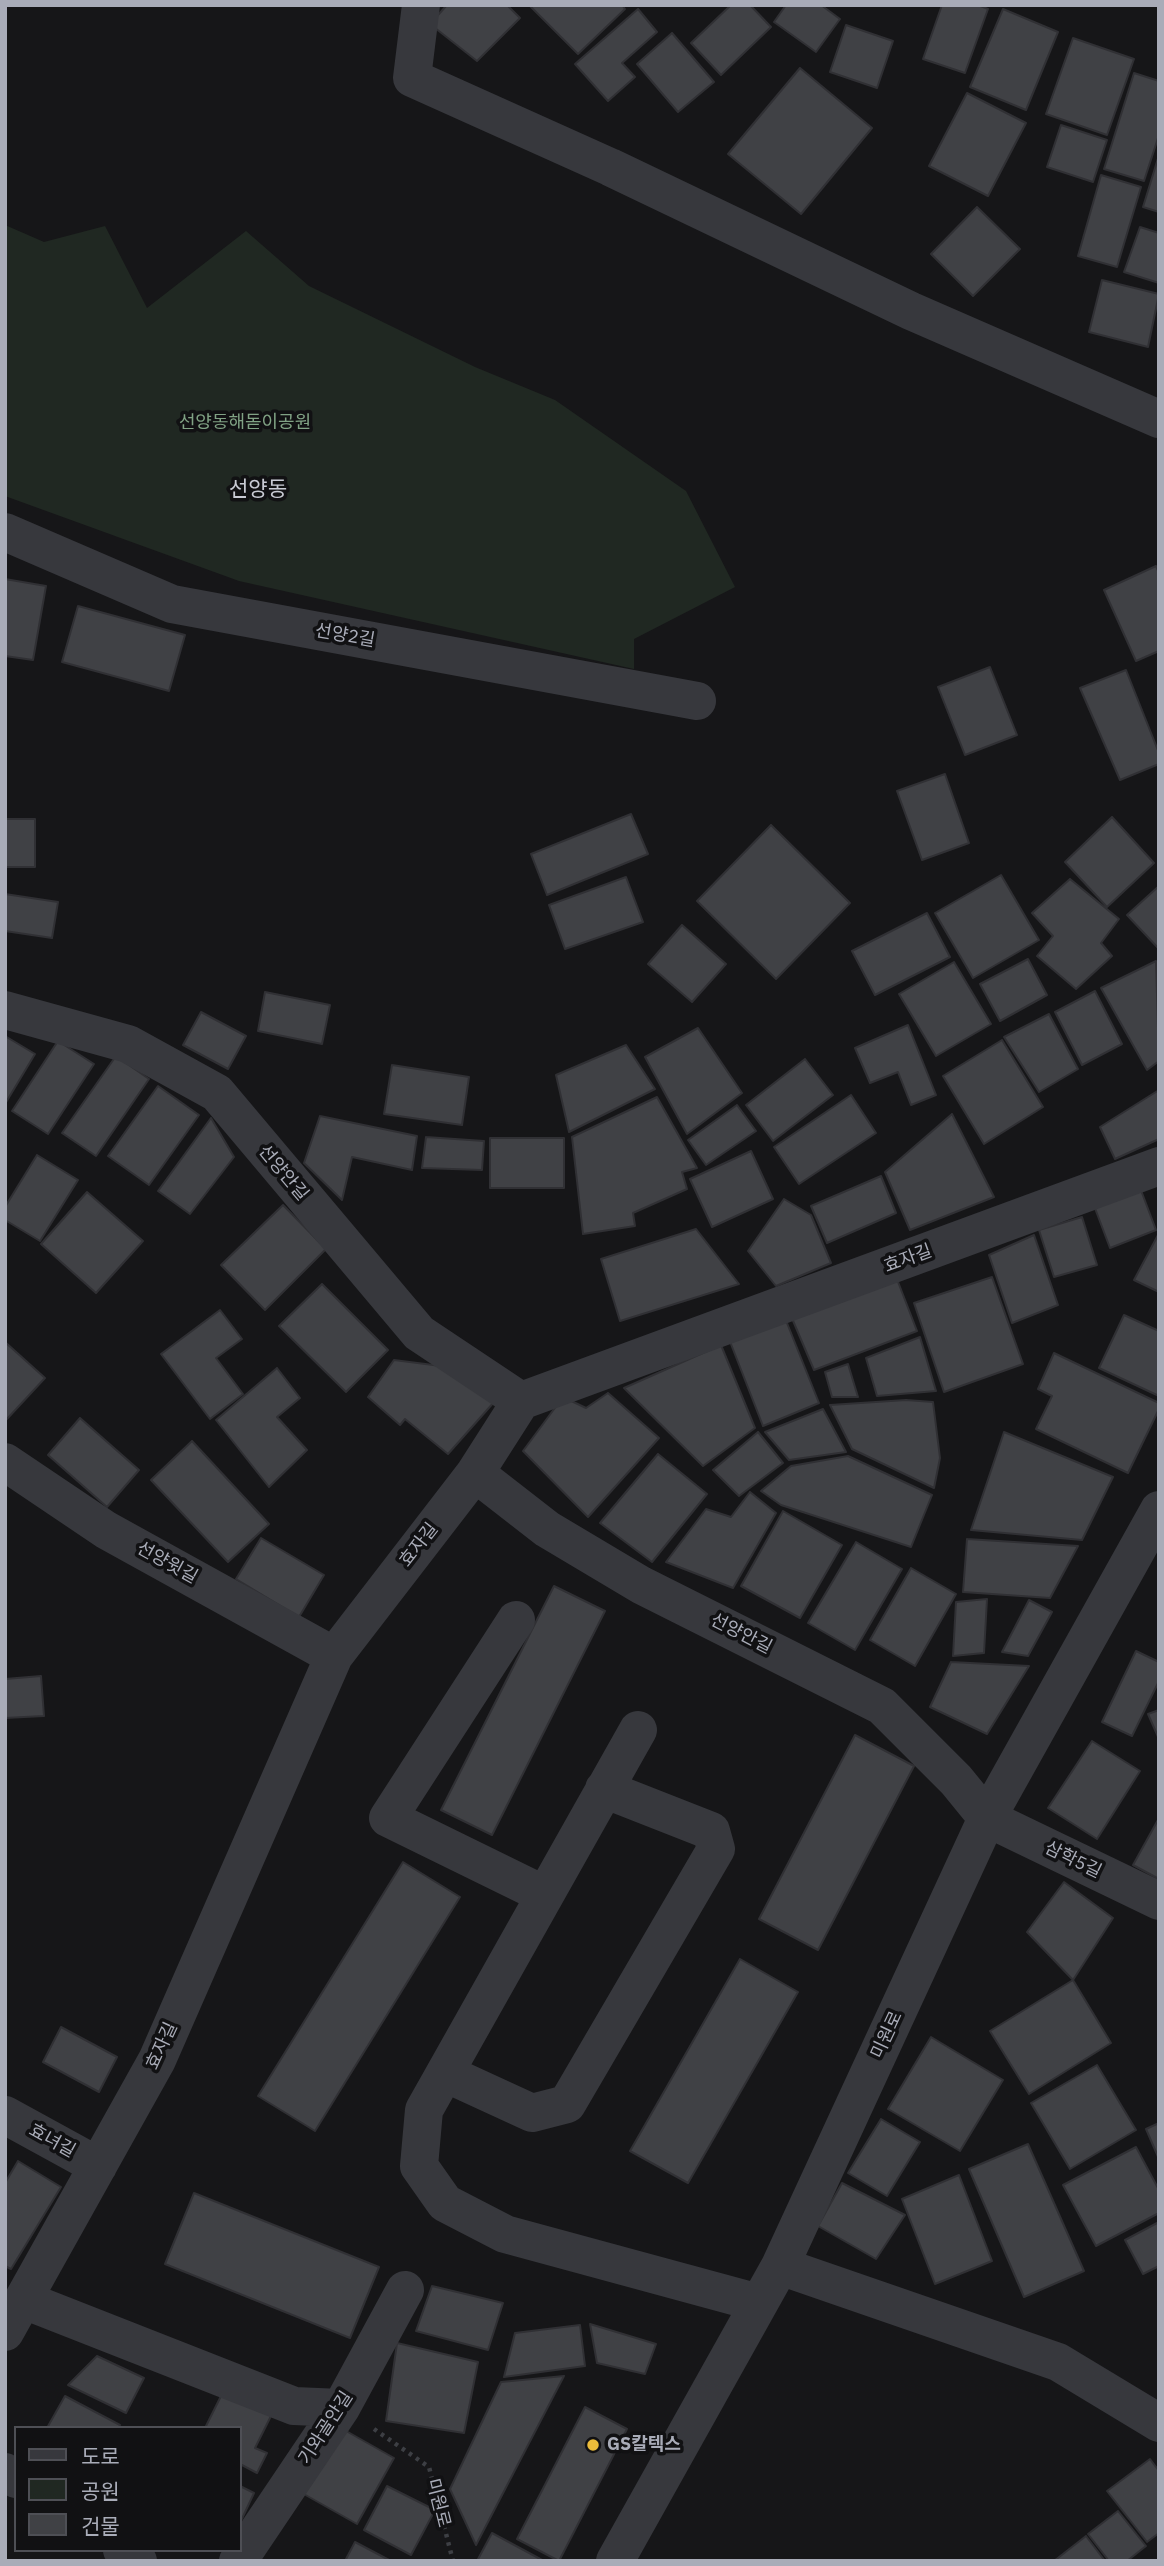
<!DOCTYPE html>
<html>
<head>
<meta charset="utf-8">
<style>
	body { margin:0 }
	#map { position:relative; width:1164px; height:2566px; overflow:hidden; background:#161618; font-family:"IBM Plex Sans","Noto Sans KR",sans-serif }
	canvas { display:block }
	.frame { position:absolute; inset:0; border:7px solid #a9acb8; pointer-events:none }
	.legend { position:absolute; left:14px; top:2426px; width:228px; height:126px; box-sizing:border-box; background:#111113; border:2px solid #4e4f55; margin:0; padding:9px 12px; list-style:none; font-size:21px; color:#a9acb8 }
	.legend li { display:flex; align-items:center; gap:14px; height:35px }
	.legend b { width:35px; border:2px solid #4e4f55 }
</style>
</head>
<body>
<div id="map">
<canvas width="1164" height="2566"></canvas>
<div class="frame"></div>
<ul class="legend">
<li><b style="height:9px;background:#37383d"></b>도로</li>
<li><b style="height:19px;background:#202822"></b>공원</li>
<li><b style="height:19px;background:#404145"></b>건물</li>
</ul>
</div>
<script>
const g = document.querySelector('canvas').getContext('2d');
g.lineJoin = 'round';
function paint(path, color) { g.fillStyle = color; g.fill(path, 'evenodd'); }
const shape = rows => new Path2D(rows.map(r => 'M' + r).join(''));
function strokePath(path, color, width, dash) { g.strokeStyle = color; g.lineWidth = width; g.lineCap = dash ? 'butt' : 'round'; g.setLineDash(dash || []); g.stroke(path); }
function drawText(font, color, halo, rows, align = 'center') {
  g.font = font + ' "IBM Plex Sans","Noto Sans KR",sans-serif'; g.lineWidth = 7; g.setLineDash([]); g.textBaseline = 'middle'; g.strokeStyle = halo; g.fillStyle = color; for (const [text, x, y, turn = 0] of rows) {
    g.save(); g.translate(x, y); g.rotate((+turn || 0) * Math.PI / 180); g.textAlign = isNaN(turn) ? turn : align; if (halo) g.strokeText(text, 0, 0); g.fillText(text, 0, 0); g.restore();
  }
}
paint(shape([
	[5,225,44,242,105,226,147,308,246,231,309,286,475,367,555,400,686,491,735,587,634,639,634,669,239,581,5,496]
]), '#202822');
const building = shape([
	[447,5,507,5,520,18,477,61,430,24,447,5],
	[529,5,622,5,625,9,578,54,529,5],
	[731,5,750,5,771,27,721,75,691,43,731,5],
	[786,5,821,5,840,19,816,52,774,22,786,5],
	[942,5,978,5,988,9,965,73,923,59,942,5],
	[638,9,657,32,622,63,635,77,608,101,575,64,638,9],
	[1003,9,1058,32,1026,110,970,87,1003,9],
	[846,25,893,41,877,88,830,72,846,25],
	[672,33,714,82,678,112,637,64,672,33],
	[1073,38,1134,59,1107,135,1046,114,1073,38],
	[800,68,872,128,801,214,728,154,800,68],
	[1134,73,1159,81,1159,135,1144,181,1104,169,1134,73],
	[967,93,1026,123,988,196,929,166,967,93],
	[1061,125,1107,140,1093,182,1047,167,1061,125],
	[1159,155,1159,212,1143,207,1159,155],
	[1101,175,1141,187,1117,267,1078,256,1101,175],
	[977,207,1020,249,973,296,931,254,977,207],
	[1140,227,1159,233,1159,283,1124,272,1140,227],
	[1102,280,1159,294,1148,347,1089,332,1102,280],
	[1156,566,1159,573,1159,651,1136,661,1104,590,1156,566],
	[5,579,46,586,33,660,5,656,5,579],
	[78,606,185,635,169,691,62,662,78,606],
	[990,667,1017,735,965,755,938,687,990,667],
	[1126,670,1159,753,1159,764,1120,780,1080,688,1126,670],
	[945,774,969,843,922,860,897,791,945,774],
	[631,814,648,854,547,895,531,854,631,814],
	[1112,817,1154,863,1107,907,1065,862,1112,817],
	[5,819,35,819,35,867,5,867,5,819],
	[771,825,850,903,776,979,697,901,771,825],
	[1001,875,1039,940,973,978,935,913,1001,875],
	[626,877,643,922,565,949,549,905,626,877],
	[1070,879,1119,919,1101,943,1112,956,1076,989,1037,956,1053,936,1032,913,1070,879],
	[1159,886,1159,949,1127,915,1159,886],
	[5,894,58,902,52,938,5,931,5,894],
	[927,913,950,957,875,995,852,951,927,913],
	[682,925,726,964,692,1002,648,964,682,925],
	[1028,959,1047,995,1000,1021,980,984,1028,959],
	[1156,961,1159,1061,1147,1070,1101,988,1156,961],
	[954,962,991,1024,936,1056,899,994,954,962],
	[1095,991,1122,1044,1082,1065,1055,1012,1095,991],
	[265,992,330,1005,322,1044,258,1031,265,992],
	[201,1012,246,1036,228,1069,183,1045,201,1012],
	[1049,1014,1078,1069,1039,1092,1004,1037,1049,1014],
	[908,1025,936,1095,911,1105,898,1072,870,1083,855,1048,908,1025],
	[698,1028,742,1093,687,1134,645,1057,698,1028],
	[5,1036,35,1054,5,1104,5,1036],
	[1002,1040,1043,1107,984,1144,943,1076,1002,1040],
	[58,1041,94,1064,48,1134,12,1111,58,1041],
	[626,1045,655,1089,569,1132,556,1075,626,1045],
	[116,1056,149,1079,96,1156,62,1133,116,1056],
	[805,1059,833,1095,773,1141,746,1105,805,1059],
	[392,1065,469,1077,462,1125,384,1114,392,1065],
	[158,1086,199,1115,149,1185,108,1156,158,1086],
	[1159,1090,1159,1139,1115,1159,1100,1127,1159,1090],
	[851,1095,876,1133,799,1184,774,1147,851,1095],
	[657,1097,697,1168,682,1172,687,1189,633,1213,635,1226,583,1234,572,1137,657,1097],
	[737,1105,756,1131,706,1165,688,1140,737,1105],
	[952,1114,994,1197,910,1230,885,1172,952,1114],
	[320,1116,417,1136,412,1170,352,1157,342,1200,304,1163,320,1116],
	[211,1118,234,1157,190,1214,158,1191,211,1118],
	[426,1137,484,1141,482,1170,422,1168,426,1137],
	[490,1138,564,1138,564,1188,490,1188,490,1138],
	[751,1151,773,1199,712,1227,690,1179,751,1151],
	[37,1155,78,1180,40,1241,5,1220,5,1207,37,1155],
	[881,1176,896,1213,827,1243,811,1206,881,1176],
	[1139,1185,1156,1230,1110,1248,1093,1203,1139,1185],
	[87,1192,143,1241,96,1293,41,1244,87,1192],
	[784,1199,811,1215,831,1263,776,1286,748,1251,784,1199],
	[283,1205,326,1249,265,1310,221,1265,283,1205],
	[1082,1217,1097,1265,1054,1277,1039,1230,1082,1217],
	[696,1229,739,1284,620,1321,601,1259,696,1229],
	[1034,1235,1058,1305,1012,1323,989,1255,1034,1235],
	[1158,1235,1159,1235,1159,1292,1134,1280,1158,1235],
	[895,1274,917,1331,814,1370,791,1316,895,1274],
	[992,1277,1023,1364,944,1392,914,1303,992,1277],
	[322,1284,388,1350,346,1392,279,1326,322,1284],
	[220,1310,242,1339,216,1358,243,1394,210,1419,161,1354,220,1310],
	[1124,1315,1159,1331,1159,1396,1099,1368,1124,1315],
	[785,1318,819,1403,763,1426,729,1339,785,1318],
	[920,1337,936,1391,877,1396,866,1358,920,1337],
	[5,1342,45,1378,6,1420,5,1419,5,1342],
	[721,1345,755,1428,703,1466,624,1388,721,1345],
	[1054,1353,1159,1403,1159,1409,1128,1473,1036,1429,1052,1396,1038,1389,1054,1353],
	[394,1360,441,1366,495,1401,448,1454,405,1419,400,1425,368,1397,394,1360],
	[848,1364,858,1397,832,1397,825,1372,848,1364],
	[277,1368,300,1398,277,1417,307,1450,269,1487,216,1420,277,1368],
	[608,1393,659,1438,588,1517,523,1451,563,1397,586,1408,608,1393],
	[906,1400,933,1402,940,1458,934,1488,852,1449,830,1405,906,1400],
	[823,1409,846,1452,789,1460,765,1432,823,1409],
	[80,1418,139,1470,107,1507,48,1455,80,1418],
	[758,1432,783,1463,739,1496,713,1470,758,1432],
	[1004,1432,1113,1477,1082,1540,971,1530,1004,1432],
	[192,1441,269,1524,228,1562,151,1480,192,1441],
	[658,1454,707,1494,652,1562,600,1523,658,1454],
	[848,1456,932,1495,911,1547,781,1505,761,1491,791,1466,848,1456],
	[750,1492,776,1513,733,1588,666,1562,706,1509,731,1517,750,1492],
	[783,1511,842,1545,800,1618,741,1586,783,1511],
	[261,1538,324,1575,299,1617,236,1579,261,1538],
	[967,1539,1078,1546,1050,1598,963,1592,967,1539],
	[856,1542,902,1569,855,1650,808,1623,856,1542],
	[911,1568,956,1594,915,1666,870,1640,911,1568],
	[554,1586,605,1611,492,1835,441,1810,554,1586],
	[987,1599,984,1653,953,1656,956,1602,987,1599],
	[1029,1600,1052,1612,1028,1656,1002,1652,1029,1600],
	[1136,1651,1159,1662,1159,1681,1132,1736,1102,1722,1136,1651],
	[951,1662,1029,1666,987,1734,930,1707,951,1662],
	[41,1676,44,1716,5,1718,5,1679,41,1676],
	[1159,1710,1159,1739,1148,1714,1159,1710],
	[855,1735,914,1766,818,1950,759,1919,855,1735],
	[1092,1741,1140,1771,1097,1839,1048,1808,1092,1741],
	[1159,1818,1159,1879,1133,1865,1159,1818],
	[403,1862,460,1897,315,2131,258,2096,403,1862],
	[1064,1882,1113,1918,1073,1980,1027,1932,1064,1882],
	[740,1959,798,1992,688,2183,630,2151,740,1959],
	[1073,1980,1111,2043,1029,2094,990,2031,1073,1980],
	[61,2027,117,2057,99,2092,43,2062,61,2027],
	[931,2037,1003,2080,960,2151,888,2109,931,2037],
	[1097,2065,1136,2130,1070,2169,1031,2103,1097,2065],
	[881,2119,920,2142,887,2196,848,2173,881,2119],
	[1159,2123,1159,2159,1146,2129,1159,2123],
	[1028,2144,1084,2271,1024,2297,969,2169,1028,2144],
	[1136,2147,1159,2190,1159,2213,1096,2246,1063,2185,1136,2147],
	[18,2161,61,2187,11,2269,5,2266,5,2183,18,2161],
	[959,2175,992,2261,935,2284,902,2199,959,2175],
	[842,2183,905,2215,876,2259,818,2226,842,2183],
	[194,2193,379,2267,350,2338,165,2264,194,2193],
	[1159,2222,1159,2266,1143,2274,1125,2240,1159,2222],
	[432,2286,503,2303,488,2350,416,2331,432,2286],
	[590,2324,656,2344,645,2374,597,2363,590,2324],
	[580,2325,585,2366,504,2377,515,2333,580,2325],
	[397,2343,478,2362,464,2433,386,2421,397,2343],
	[97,2356,144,2378,126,2413,68,2385,97,2356],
	[564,2376,476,2545,450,2489,501,2382,564,2376],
	[227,2384,275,2408,255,2448,267,2453,257,2473,240,2464,240,2428,205,2428,227,2384],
	[65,2396,120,2425,119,2428,47,2428,65,2396],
	[585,2407,627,2429,559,2561,517,2539,585,2407],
	[339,2427,394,2458,357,2524,302,2493,339,2427],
	[1150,2459,1159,2471,1159,2533,1147,2542,1107,2491,1150,2459],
	[240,2486,254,2493,240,2523,240,2486],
	[387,2486,435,2510,411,2555,364,2530,387,2486],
	[1118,2511,1146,2546,1127,2561,1109,2561,1088,2534,1118,2511],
	[492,2533,544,2561,477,2561,492,2533],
	[1086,2536,1105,2561,1054,2561,1086,2536],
	[355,2542,391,2561,345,2561,355,2542]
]);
paint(building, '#404145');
strokePath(building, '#303034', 2);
strokePath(shape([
	[374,2429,429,2467,453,2561]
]), '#3d3f44', 4.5, [3.5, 5]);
strokePath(shape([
	[421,5,412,78,610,167,911,311,1159,419],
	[5,532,172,604,697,701],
	[5,1010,128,1044,217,1093,419,1333,521,1401],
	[5,1462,106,1530,334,1656],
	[475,1473,547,1529,641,1585,882,1706,956,1780,987,1818,1159,1901],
	[516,1620,388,1818,545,1895],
	[638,1730,424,2110,419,2166,445,2203,505,2234,759,2303],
	[445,2073,532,2113,567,2104,716,1849,711,1831,604,1789],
	[5,2115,98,2166],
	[780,2266,1058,2362,1159,2423],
	[24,2300,294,2406,341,2408],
	[5,2332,157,2060,334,1656,475,1473,521,1401,1159,1166],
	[5,2472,16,2479],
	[122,2550,138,2561],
	[238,2561,341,2408,405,2290],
	[615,2561,780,2266,987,1818,1159,1510]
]), '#37383d', 38);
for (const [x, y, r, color] of [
	[593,2445,7,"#ecbc3a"]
]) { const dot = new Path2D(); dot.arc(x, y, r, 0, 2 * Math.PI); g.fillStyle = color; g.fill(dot); strokePath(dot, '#111113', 2.5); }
drawText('18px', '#80a284', '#111113', [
	["선양동해돋이공원",245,423]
]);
drawText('18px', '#a9acb8', '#111113', [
	["선양2길",345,636,10],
	["선양안길",283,1173,50],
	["효자길",908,1259,-20],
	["효자길",419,1545,-52],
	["선양윗길",167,1563,29],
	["선양안길",741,1634,27],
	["삼학5길",1073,1860,26],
	["미원로",887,2035,-65],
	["효자길",162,2046,-65],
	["효녀길",52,2141,29],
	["기와골안길",326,2428,-57],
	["미원로",438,2503,76]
]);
drawText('bold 18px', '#a9acb8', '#111113', [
	["GS칼텍스",607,2445]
], 'left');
drawText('21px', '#c9cbd4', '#111113', [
	["선양동",258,490]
]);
</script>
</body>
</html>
